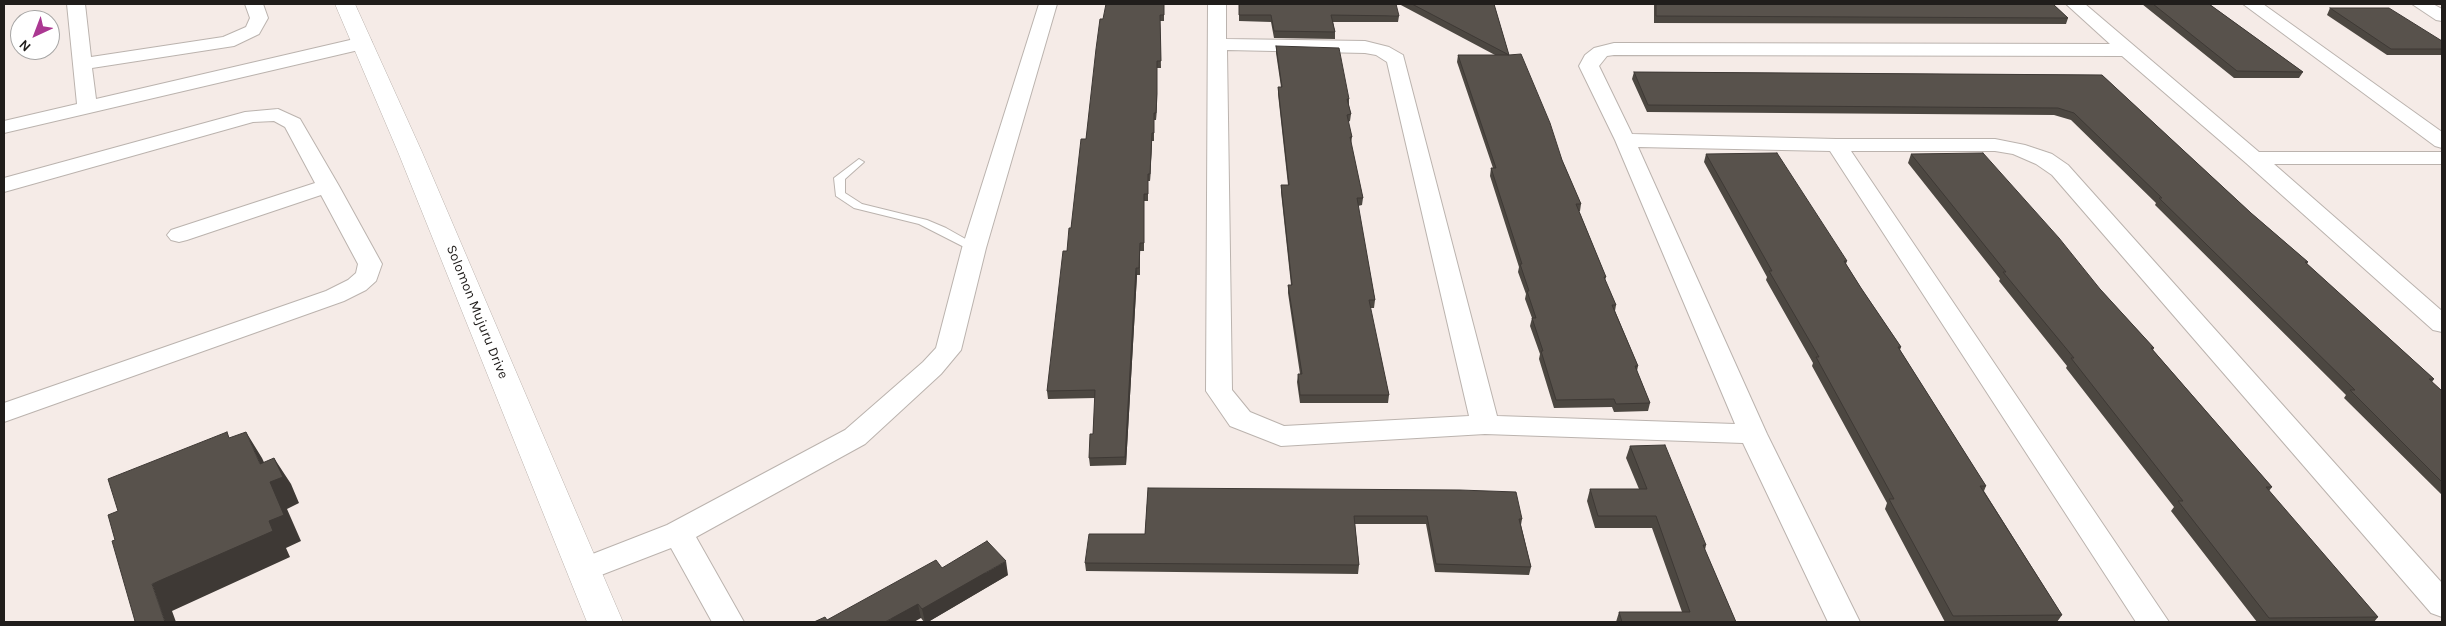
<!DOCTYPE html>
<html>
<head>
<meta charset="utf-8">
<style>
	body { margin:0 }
	#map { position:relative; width:2446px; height:626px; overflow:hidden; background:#f5ebe7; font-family:Karla,sans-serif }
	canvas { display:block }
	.frame { position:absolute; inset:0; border:5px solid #201d1b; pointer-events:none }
	.north { position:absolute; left:10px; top:10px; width:50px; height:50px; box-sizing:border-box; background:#fff; border:1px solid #a6a5a4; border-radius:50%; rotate:223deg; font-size:14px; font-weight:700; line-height:20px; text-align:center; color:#201d1b }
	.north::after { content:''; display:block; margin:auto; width:18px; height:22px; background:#ab3892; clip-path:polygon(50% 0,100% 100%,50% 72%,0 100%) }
</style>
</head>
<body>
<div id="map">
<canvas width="2446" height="626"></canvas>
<div class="frame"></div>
<div class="north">N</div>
</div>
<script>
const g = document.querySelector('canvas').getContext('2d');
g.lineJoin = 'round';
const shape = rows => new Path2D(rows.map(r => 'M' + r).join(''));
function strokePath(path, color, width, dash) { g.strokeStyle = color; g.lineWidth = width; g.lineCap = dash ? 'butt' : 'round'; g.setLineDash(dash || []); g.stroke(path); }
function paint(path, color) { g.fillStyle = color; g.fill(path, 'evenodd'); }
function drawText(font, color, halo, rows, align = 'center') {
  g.font = font + ' Karla,sans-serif'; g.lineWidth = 5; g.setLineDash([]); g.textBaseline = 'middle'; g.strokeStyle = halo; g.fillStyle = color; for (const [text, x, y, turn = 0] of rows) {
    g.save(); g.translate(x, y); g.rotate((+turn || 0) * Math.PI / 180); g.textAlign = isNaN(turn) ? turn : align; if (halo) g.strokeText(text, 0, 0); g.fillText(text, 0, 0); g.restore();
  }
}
const lane = shape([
	[859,159,864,162,845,179,845,193,862,204,927,220,946,228,978,246,980,248,978,250,970,250,919,224,854,208,836,196,834,178,859,159]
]);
const street = shape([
	[67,4,85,4,91,57,223,37,246,27,250,18,245,4,263,4,268,18,259,34,234,46,92,68,96,99,363,37,370,39,372,43,370,47,363,49,4,133,4,121,77,104,67,4],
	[1039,4,1057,4,986,248,961,350,941,374,865,444,696,537,744,622,712,622,671,548,583,582,572,578,567,570,572,562,667,525,845,430,923,362,936,348,962,248,1039,4],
	[1208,4,1226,4,1226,39,1365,41,1389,47,1403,55,1497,416,1735,424,1615,140,1579,66,1585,55,1594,48,1614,43,2110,44,2066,4,2085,4,2259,152,2442,152,2442,164,2274,164,2442,311,2442,332,2433,330,2246,163,2122,56,1614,55,1607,56,1599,66,1632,134,1836,139,1995,139,2025,145,2052,154,2068,165,2442,583,2442,617,2431,613,2052,175,2036,164,2013,154,1995,151,1851,151,2169,622,2136,622,1830,151,1638,147,1767,434,1860,622,1828,622,1743,443,1485,434,1281,446,1230,426,1206,391,1208,4],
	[1227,50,1365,53,1376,55,1387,62,1469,416,1284,426,1250,412,1232,390,1227,50],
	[2243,4,2263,4,2442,132,2442,148,2435,146,2243,4],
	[2412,4,2433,4,2442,9,2442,21,2436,20,2412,4],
	[278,109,300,119,339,186,382,264,376,281,366,290,344,301,4,422,4,403,326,291,348,280,356,273,358,264,321,195,187,240,179,242,171,240,167,235,171,230,315,183,285,127,274,121,253,122,4,192,4,178,245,112,278,109]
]);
const secondary = shape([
	[335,4,355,4,422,152,623,622,587,622,398,152,335,4]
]);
strokePath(lane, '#bbb3ae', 2);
strokePath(street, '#bbb3ae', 2);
strokePath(secondary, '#bbb3ae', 1);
paint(lane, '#fff');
paint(street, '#fff');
paint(secondary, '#fff');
paint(shape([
	[1164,4,1164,21,1160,21,1161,68,1157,68,1157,101,1156,120,1154,120,1154,141,1152,141,1150,181,1148,181,1148,201,1144,201,1144,251,1140,251,1140,275,1137,275,1126,465,1090,466,1089,458,1093,434,1095,398,1048,399,1047,391,1067,251,1086,139,1103,19],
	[1239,4,1399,16,1398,22,1333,22,1335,32,1335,39,1274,38,1271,22,1239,21],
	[1399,4,1494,4,1509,55,1562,160,1581,204,1580,211,1579,211,1606,277,1605,280,1616,305,1615,311,1638,366,1637,371,1650,403,1648,411,1614,412,1612,407,1554,408,1539,359,1540,354,1530,326,1532,318,1525,299,1526,294,1518,272,1519,267,1490,176,1491,168,1493,168,1457,62,1458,55,1495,55],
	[1654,4,2053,4,2068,18,2066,24,1654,23],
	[2142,4,2209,4,2303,72,2299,78,2234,78],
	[2330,8,2442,41,2442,55,2387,55,2327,15],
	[1276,46,1349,99,1349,106,1351,114,1350,121,1348,122,1352,137,1351,144,1363,198,1362,205,1358,206,1375,300,1374,308,1370,308,1389,395,1388,403,1300,403,1297,382,1298,374,1300,374,1288,293,1288,285,1291,285,1281,192,1281,185,1288,185,1278,94,1278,87,1281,87,1276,53],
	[1634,72,2102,75,2251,213,2308,262,2307,264,2434,379,2432,382,2442,391,2442,494,2441,494,2344,398,2346,395,2155,205,2156,203,2071,120,2054,115,1647,112,1632,79],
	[1706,154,1847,261,1846,264,1861,288,1901,347,1900,350,1986,486,1984,491,2062,615,2057,622,1945,622,1885,509,1887,503,1812,366,1813,363,1766,280,1767,277,1704,162],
	[1911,154,2100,289,2154,348,2153,350,2272,487,2269,491,2378,617,2374,622,2257,622,2171,511,2174,507,2066,368,2067,366,1999,281,2000,279,1908,163],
	[1630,446,1706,545,1705,550,1736,622,1616,622,1619,612,1682,612,1652,528,1595,528,1587,501,1590,489,1639,489,1626,458],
	[1148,488,1522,519,1521,525,1531,567,1529,575,1435,572,1426,524,1355,524,1359,565,1358,574,1086,571,1085,563,1145,534],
	[942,568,1008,575,928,622,924,622,921,618,827,620]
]), '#4c4741');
paint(shape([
	[1157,61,1157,101,1156,120,1156,113],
	[1152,133,1152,141,1150,181,1150,174],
	[1136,268,1137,275,1126,465,1125,457],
	[246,432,262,458,273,481,274,458,291,484,299,503,287,509,301,541,286,548,290,557,172,611,176,622,165,622,152,584,269,521,260,464],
	[1006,561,1008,575,928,622,925,622,922,609],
	[918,604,921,618,914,622,885,622]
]), '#3e3935');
const building = shape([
	[1106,4,1164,4,1164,15,1160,15,1161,61,1157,61,1157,94,1156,113,1154,113,1154,133,1152,133,1150,174,1148,174,1148,194,1144,194,1144,243,1140,243,1139,268,1136,268,1125,457,1089,458,1090,434,1093,434,1095,390,1047,391,1063,251,1067,251,1069,228,1071,228,1081,139,1086,139,1096,49,1100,19,1103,19,1106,4],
	[1239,4,1396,4,1399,16,1331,15,1335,32,1274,31,1271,15,1239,15,1239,4],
	[1412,4,1494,4,1509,55,1521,54,1550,123,1562,160,1581,204,1576,204,1606,277,1604,277,1616,305,1612,305,1638,366,1635,366,1650,403,1616,404,1614,399,1556,400,1541,351,1543,351,1532,318,1536,318,1527,291,1529,291,1520,264,1522,264,1491,168,1496,168,1458,55,1509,55,1412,4],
	[1656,4,2053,4,2068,18,1656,16,1656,4],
	[2153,4,2209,4,2303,72,2237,71,2153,4],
	[2330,8,2389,8,2442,41,2442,49,2391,49,2330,8],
	[1276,46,1339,48,1349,99,1347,99,1351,114,1347,115,1352,137,1350,137,1363,198,1357,198,1375,300,1369,300,1389,395,1300,395,1298,374,1302,374,1288,285,1292,285,1281,185,1289,185,1278,87,1282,87,1276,46],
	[1634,72,2102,75,2251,213,2308,262,2305,262,2434,379,2429,379,2442,391,2442,482,2350,390,2355,390,2159,198,2162,198,2074,113,2058,108,1648,105,1634,72],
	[1777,153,1847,261,1844,261,1861,288,1901,347,1898,347,1986,486,1980,486,2062,615,1953,616,1889,499,1894,499,1816,357,1819,357,1769,271,1772,271,1706,154,1777,153],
	[1983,153,2059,238,2100,289,2154,348,2151,348,2272,487,2266,487,2378,617,2269,618,2178,501,2183,501,2071,358,2074,358,2003,272,2006,272,1911,154,1983,153],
	[227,432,229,438,246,432,260,464,274,458,283,477,270,482,284,515,269,521,273,531,152,584,165,622,132,622,135,621,112,541,115,540,108,515,118,511,108,479,227,432],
	[1665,445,1706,545,1703,545,1736,622,1622,622,1619,612,1690,612,1656,516,1598,516,1590,489,1647,489,1630,446,1665,445],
	[1148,488,1460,490,1516,492,1522,519,1519,519,1531,567,1436,564,1427,516,1354,516,1359,565,1085,563,1089,534,1145,534,1148,488],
	[987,541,1006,561,922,609,918,604,885,622,814,622,825,617,827,620,936,560,942,568,987,541]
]);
paint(building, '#58524c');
strokePath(building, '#3e3935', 1);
drawText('14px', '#201d1b', '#fff', [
	["Solomon Mujuru Drive",477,312,68]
]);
</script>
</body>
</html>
